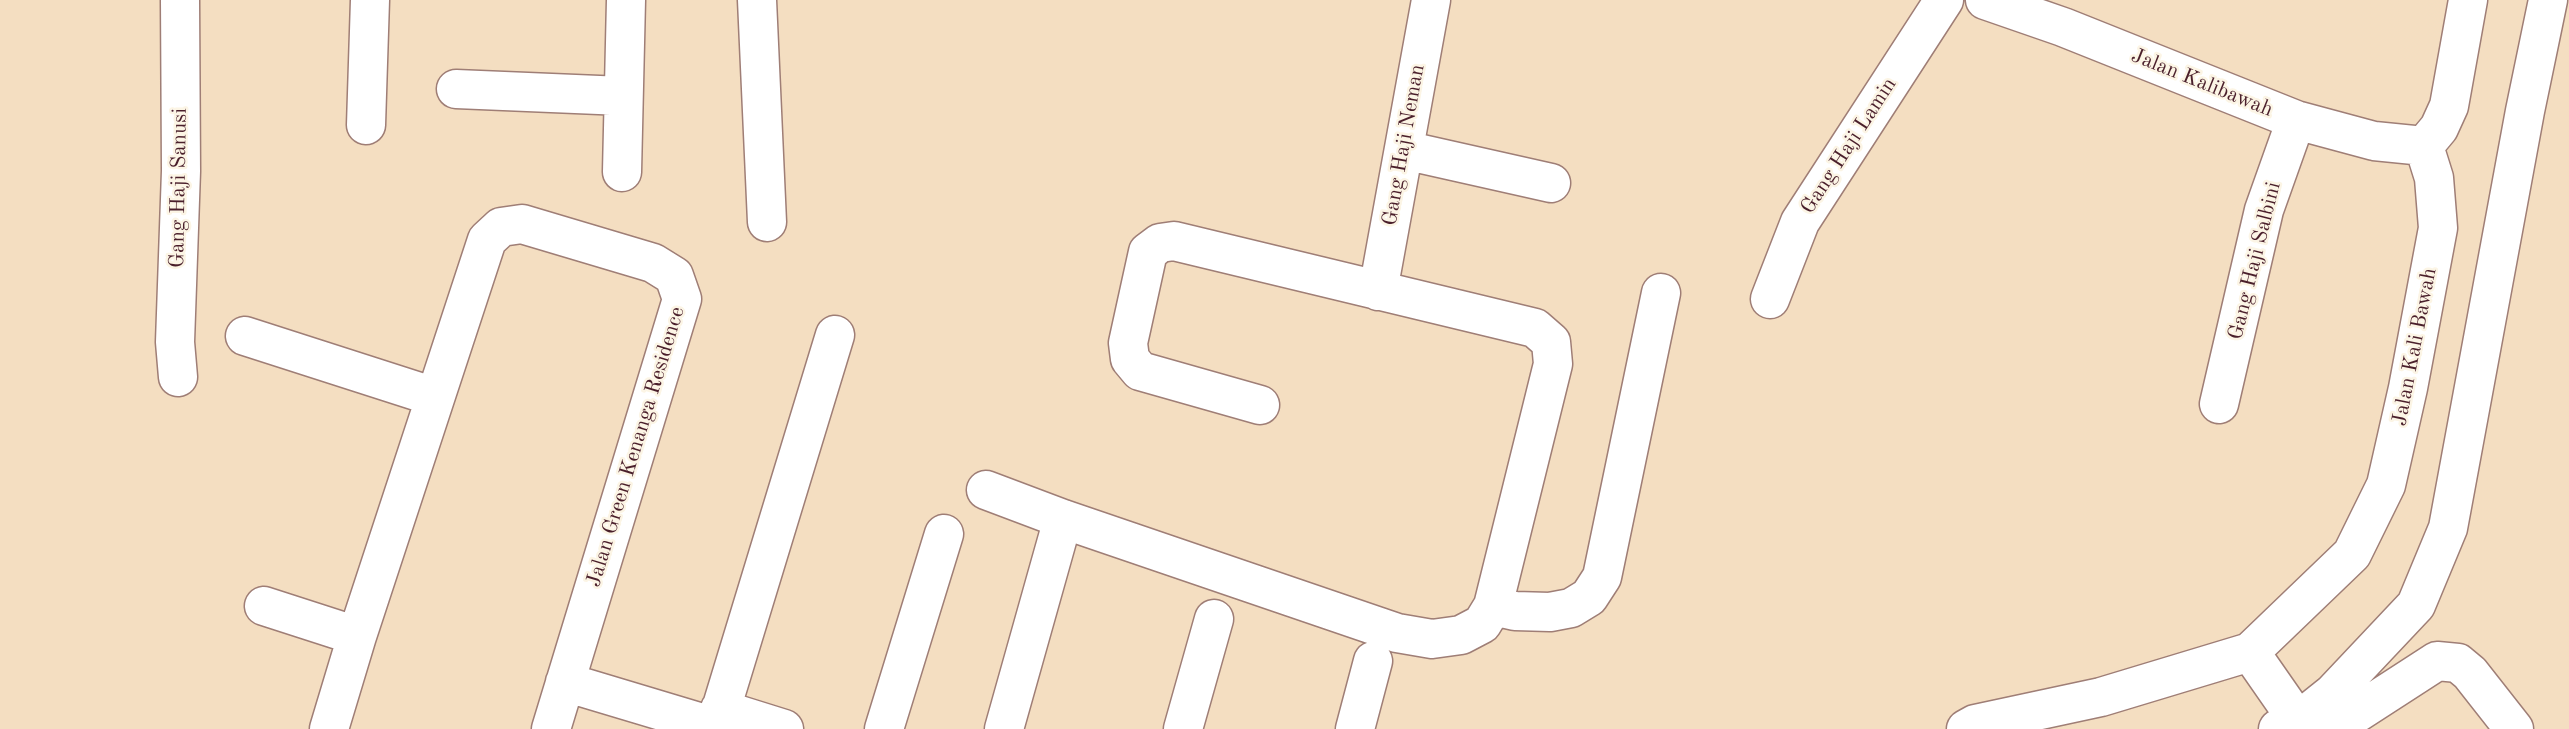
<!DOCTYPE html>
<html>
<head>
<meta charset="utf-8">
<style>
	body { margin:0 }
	canvas { display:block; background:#f4dec1 }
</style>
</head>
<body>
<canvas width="2569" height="729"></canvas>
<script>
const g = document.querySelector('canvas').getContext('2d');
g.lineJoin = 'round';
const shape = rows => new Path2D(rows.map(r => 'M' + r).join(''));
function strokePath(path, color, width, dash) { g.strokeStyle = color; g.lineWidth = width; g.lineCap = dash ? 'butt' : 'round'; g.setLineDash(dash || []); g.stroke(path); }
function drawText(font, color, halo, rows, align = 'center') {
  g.font = font + ' "Old Standard TT",serif'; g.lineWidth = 5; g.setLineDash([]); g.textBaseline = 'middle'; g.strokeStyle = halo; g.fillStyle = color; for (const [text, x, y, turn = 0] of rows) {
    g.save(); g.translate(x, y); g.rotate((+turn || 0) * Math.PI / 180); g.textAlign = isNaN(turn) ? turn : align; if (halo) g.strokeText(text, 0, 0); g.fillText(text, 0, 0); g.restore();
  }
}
const minor = shape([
	[757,0,767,222],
	[1985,0,2063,27,2296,120,2374,141,2424,146],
	[456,89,623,96],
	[366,125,370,0],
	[1404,150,1551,183],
	[622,172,626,0],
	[1378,291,1431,0],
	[1770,299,1800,222,1944,0],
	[245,336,435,397],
	[178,377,175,342,181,171,180,0],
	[2219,404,2264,210,2296,120],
	[986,490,1063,519,1397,633,1432,639,1461,635,1482,624,1493,606,1553,364,1551,342,1535,328,1174,241,1160,243,1148,252,1128,343,1130,359,1140,371,1260,405],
	[264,606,357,636],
	[1493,606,1515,611,1550,612,1571,608,1589,597,1602,577,1661,293],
	[2250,652,2298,721,2333,693,2416,605,2448,528,2525,111,2548,0],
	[565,682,715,727],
	[720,709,784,729],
	[329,729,357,636,487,240,501,227,522,224,653,263,674,276,682,299,551,729],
	[715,729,835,335],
	[884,729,944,534],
	[1004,729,1063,519],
	[1183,729,1214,619],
	[1355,729,1373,661],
	[1966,729,1975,724,2101,697,2250,652,2352,554,2386,485,2408,388,2438,228,2434,178,2424,146,2439,128,2449,106,2468,0],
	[2332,729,2437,661,2458,663,2470,673,2514,729]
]);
const tertiary = shape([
	[2278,729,2298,721,2305,729]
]);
strokePath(minor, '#9f7e76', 41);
strokePath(tertiary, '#9f7e76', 41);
strokePath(minor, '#fff', 38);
strokePath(tertiary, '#fff', 38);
drawText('21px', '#4a1f2b', '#fcf5e5', [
	["Jalan Kalibawah",2202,83,22],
	["Gang Haji Neman",1404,145,-80],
	["Gang Haji Lamin",1849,146,-57],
	["Gang Haji Sanusi",179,188,-89],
	["Gang Haji Salbini",2255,261,-76],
	["Jalan Kali Bawah",2415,347,-79],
	["Jalan Green Kenanga Residence",636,447,-73]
]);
</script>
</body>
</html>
